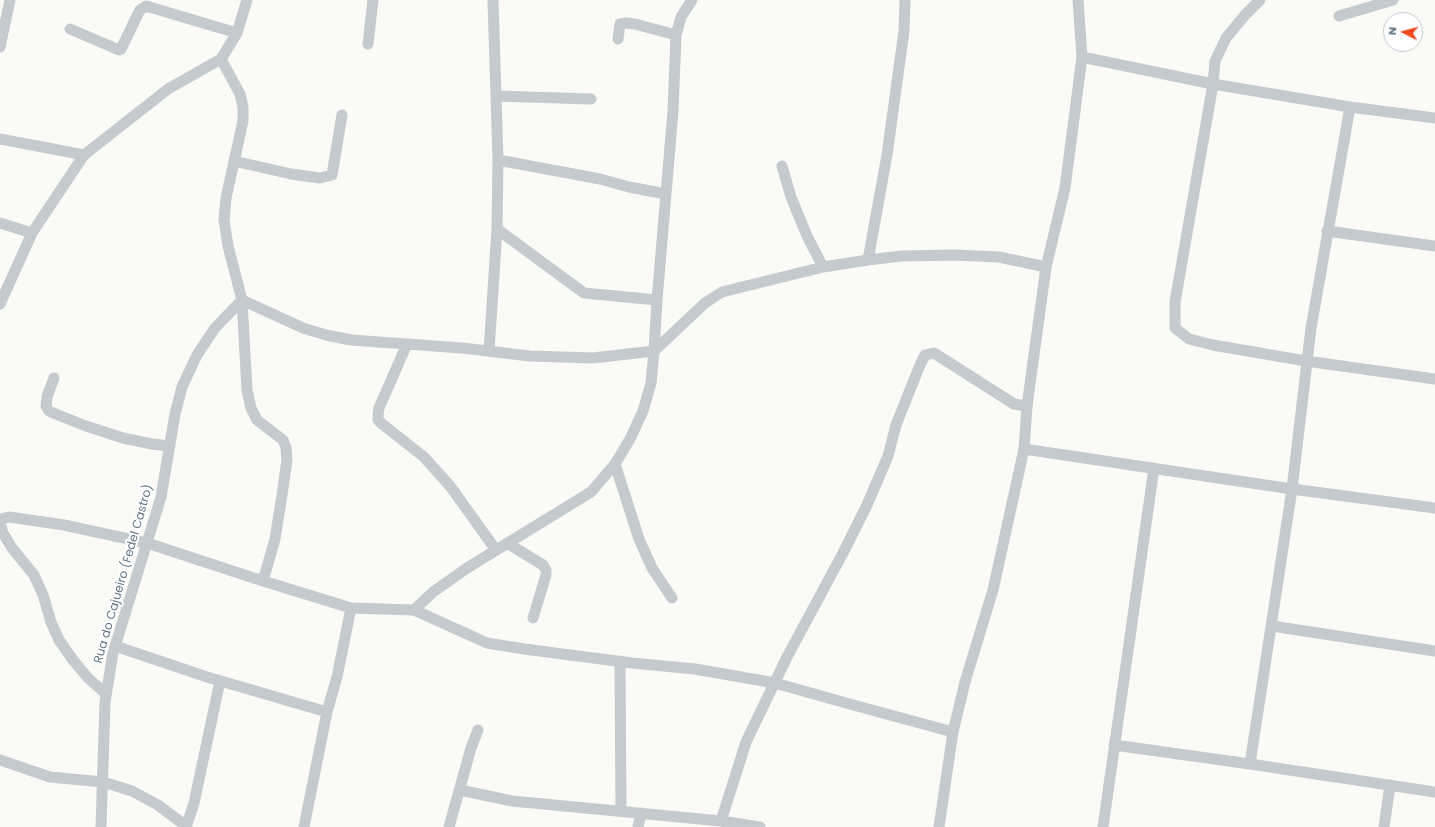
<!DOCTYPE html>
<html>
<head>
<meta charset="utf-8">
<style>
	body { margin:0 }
	#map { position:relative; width:1435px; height:827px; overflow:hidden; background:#fafaf7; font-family:Poppins,sans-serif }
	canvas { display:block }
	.north { position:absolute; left:1383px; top:12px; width:40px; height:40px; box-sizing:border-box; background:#fff; border:1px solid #c0c9ce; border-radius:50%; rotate:276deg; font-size:11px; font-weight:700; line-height:16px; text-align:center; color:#627785 }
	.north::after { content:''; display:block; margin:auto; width:14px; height:18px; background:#f14820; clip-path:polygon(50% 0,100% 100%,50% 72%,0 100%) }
</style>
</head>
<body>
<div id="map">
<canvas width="1435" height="827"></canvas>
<div class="north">N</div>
</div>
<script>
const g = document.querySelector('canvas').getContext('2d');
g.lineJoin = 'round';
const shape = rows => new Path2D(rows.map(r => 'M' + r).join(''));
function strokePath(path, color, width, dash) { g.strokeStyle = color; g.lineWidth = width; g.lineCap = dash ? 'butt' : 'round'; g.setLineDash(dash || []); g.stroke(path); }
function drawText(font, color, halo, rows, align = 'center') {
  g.font = font + ' Poppins,sans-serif'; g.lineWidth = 4; g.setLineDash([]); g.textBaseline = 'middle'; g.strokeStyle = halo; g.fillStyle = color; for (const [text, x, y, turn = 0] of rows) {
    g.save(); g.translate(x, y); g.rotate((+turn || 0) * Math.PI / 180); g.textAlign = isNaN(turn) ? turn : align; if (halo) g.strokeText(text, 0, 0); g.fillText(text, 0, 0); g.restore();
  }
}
strokePath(shape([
	[1260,0,1245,15,1226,38,1215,61,1213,84,1175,302,1175,328,1189,339,1213,345,1306,361,1435,379],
	[1339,16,1393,0],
	[70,29,119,50,121,49,137,16,140,10,146,6,237,33],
	[618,39,620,24,626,23,635,24,676,35],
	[368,44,373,0],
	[0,47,10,0],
	[1082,57,1213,84,1350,107,1435,118],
	[221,59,240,94,243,107,243,121,226,198,224,220,228,246,242,300,247,390,251,408,257,420,283,440,286,448,287,460,282,495,275,539,263,581],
	[496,96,591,99],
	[0,139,84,155],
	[498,160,600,179,629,187,666,194],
	[234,161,291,174,320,178,332,175,342,115],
	[782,166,791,197,807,236,823,267],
	[0,223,32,233],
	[497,229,584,293,657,300],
	[1327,231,1435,246],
	[868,260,887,155,904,31,905,0],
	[0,304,32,233,84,155,168,89,221,59,237,33,247,0],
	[407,344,379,408,378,416,378,420,381,423,424,457,450,486,496,550],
	[489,351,497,229,498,160,493,0],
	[54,378,47,397,46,406,49,411,58,415,86,426,123,438,152,444,170,446],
	[1024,449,1292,489,1435,508],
	[615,464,639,539,652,568,672,598],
	[0,524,1,519,9,517,64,525,147,543,263,581,351,608,414,610,487,643,524,649,632,663,695,669,775,683,846,703,953,732],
	[0,524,3,533,12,548,34,575,43,595,51,622,59,640,73,660,88,678,106,694],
	[507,543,543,565,546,570,546,575,533,618],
	[414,610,433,592,467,568,591,492,615,464,630,439,643,411,651,383,654,351,657,300,673,111,676,35,681,17,692,0],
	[1272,626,1435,651],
	[115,646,207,677,327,712],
	[620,661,621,811],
	[1114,745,1250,764,1435,792],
	[0,760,50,777,103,782,132,791,158,805,187,827],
	[1250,764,1292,489,1311,328,1350,107],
	[460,790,512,801,721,821,760,827],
	[721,821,746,742,787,657,843,553,867,505,888,456,896,425,920,365,925,355,934,353,1014,404,1027,406],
	[101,827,105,702,113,653,161,497,175,414,182,387,197,355,215,328,242,300,303,328,326,335,351,340,462,348,530,356,593,358,654,351,705,303,722,292,823,267,868,260,901,256,955,255,999,257,1046,267],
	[186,827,194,803,220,681],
	[304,827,327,712,337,677,351,608],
	[449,827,471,748,478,730],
	[638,827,641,813],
	[939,827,953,732,965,682,993,590,1024,449,1027,406,1046,267,1065,188,1082,57,1078,0],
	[1103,827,1154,468],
	[1384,827,1390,785]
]), '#c5cace', 11);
drawText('12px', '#627785', '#fff', [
	["Rua do Cajueiro (Fedel Castro)",124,574,-74]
]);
</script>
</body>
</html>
